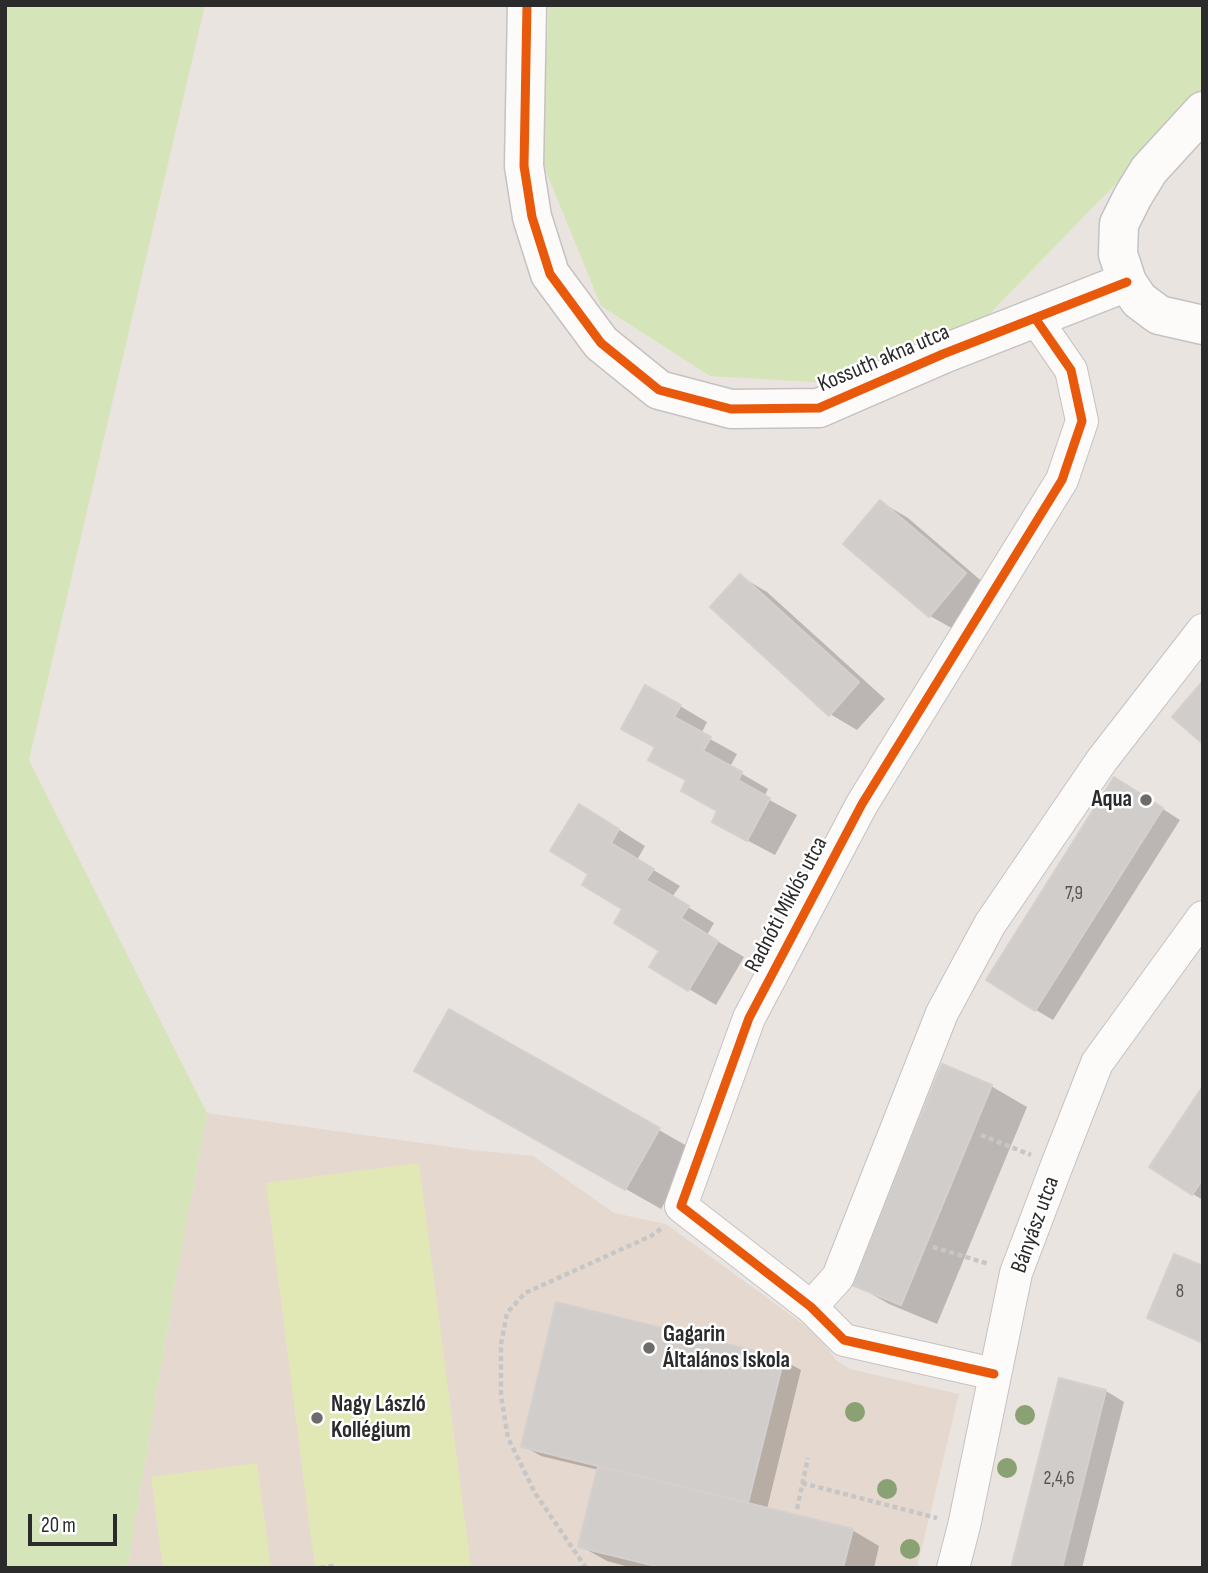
<!DOCTYPE html>
<html>
<head>
<meta charset="utf-8">
<style>
	body { margin:0 }
	#map { position:relative; width:1208px; height:1573px; overflow:hidden; background:#eae4e0; font-family:"Sofia Sans Condensed",sans-serif }
	canvas { display:block }
	.frame { position:absolute; inset:0; border:7px solid #2b2b2b; pointer-events:none }
	.scale { position:absolute; left:28px; top:1514px; width:89px; height:32px; box-sizing:border-box; border:4px solid #2b2b2b; border-top:0; padding-left:9px; font-size:21px; line-height:24px; white-space:nowrap; color:#2b2b2b; -webkit-text-stroke:5px #fff; paint-order:stroke }
</style>
</head>
<body>
<div id="map">
<canvas width="1208" height="1573"></canvas>
<div class="frame"></div>
<div class="scale">20 m</div>
</div>
<script>
const g = document.querySelector('canvas').getContext('2d');
g.lineJoin = 'round';
function paint(path, color) { g.fillStyle = color; g.fill(path, 'evenodd'); }
const shape = rows => new Path2D(rows.map(r => 'M' + r).join(''));
function strokePath(path, color, width, dash) { g.strokeStyle = color; g.lineWidth = width; g.lineCap = dash ? 'butt' : 'round'; g.setLineDash(dash || []); g.stroke(path); }
function drawText(font, color, halo, rows, align = 'center') {
  g.font = font + ' "Sofia Sans Condensed",sans-serif'; g.lineWidth = 5; g.setLineDash([]); g.textBaseline = 'middle'; g.strokeStyle = halo; g.fillStyle = color; for (const [text, x, y, turn = 0] of rows) {
    g.save(); g.translate(x, y); g.rotate((+turn || 0) * Math.PI / 180); g.textAlign = isNaN(turn) ? turn : align; if (halo) g.strokeText(text, 0, 0); g.fillText(text, 0, 0); g.restore();
  }
}
paint(shape([
	[207,1113,472,1150,533,1156,614,1213,666,1224,818,1335,836,1360,850,1369,959,1394,917,1568,127,1568,178,1267]
]), '#e5d9cf');
paint(shape([
	[5,5,205,5,29,760,207,1113,178,1267,127,1568,5,1568],
	[549,5,1203,5,1203,94,962,342,829,383,710,376,601,306,541,159]
]), '#d5e5b9');
paint(shape([
	[419,1163,471,1568,315,1568,266,1183],
	[257,1463,271,1568,163,1568,151,1477]
]), '#e1e8b6');
paint(shape([
	[881,502,908,518,992,590,957,631,930,616],
	[740,576,767,592,885,699,857,730,830,714],
	[680,706,707,722,701,734,737,754,730,767,768,789,764,797,797,815,775,855,741,837,657,747,624,728],
	[1133,790,1180,820,1053,1020,1036,1010],
	[607,822,645,846,637,860,680,886,672,897,714,923,707,935,744,957,716,1005,689,989,661,950,591,873],
	[450,1011,694,1150,661,1209,416,1070],
	[991,1086,1027,1107,937,1324,889,1304,854,1284],
	[1203,1089,1203,1200,1193,1194],
	[783,1360,801,1370,767,1509,852,1530,879,1546,874,1568,633,1568,607,1561,580,1546,599,1470,541,1456,523,1446],
	[1106,1391,1124,1402,1082,1568,1013,1568]
]), '#0003');
const building = shape([
	[880,500,966,573,929,617,843,544,880,500],
	[740,574,859,682,829,716,710,607,740,574],
	[1203,681,1203,744,1172,717,1203,681],
	[645,685,681,705,674,717,711,737,703,751,742,772,738,780,770,798,747,841,712,822,717,811,681,791,686,780,648,760,655,747,621,729,645,685],
	[1114,777,1163,808,1035,1011,986,980,1114,777],
	[579,804,619,829,611,843,654,869,646,880,689,906,681,918,718,941,688,991,649,967,659,951,614,923,622,909,582,885,588,874,550,851,579,804],
	[449,1009,660,1128,625,1190,414,1071,449,1009],
	[942,1064,992,1085,901,1305,852,1285,942,1064],
	[1203,1086,1203,1179,1192,1195,1149,1167,1203,1086],
	[1174,1254,1203,1266,1203,1343,1147,1318,1174,1254],
	[556,1302,784,1358,748,1503,521,1447,556,1302],
	[1059,1378,1106,1390,1062,1568,1011,1568,1059,1378],
	[598,1466,853,1529,843,1568,663,1568,578,1547,598,1466]
]);
paint(building, '#d1cdca');
strokePath(building, '#d5d0cd', 2);
const street = shape([
	[811,1307,838,1277,942,1013,990,924,1102,760,1203,630],
	[994,1374,844,1340,811,1307,681,1206,749,1018,862,804,1062,480,1082,421,1071,370,1035,318],
	[953,1568,964,1526,1016,1273,1057,1165,1097,1063,1203,917]
]);
const secondary = shape([
	[527,5,524,166,532,217,550,274,601,343,659,390,731,409,819,408,943,354,1127,282],
	[1203,111,1149,170,1133,196,1119,224,1118,254,1127,282,1139,300,1159,315,1203,325]
]);
strokePath(street, '#c4c2c2', 34);
strokePath(secondary, '#c4c2c2', 41);
strokePath(shape([
	[981,1135,1031,1155],
	[933,1247,989,1264],
	[802,1483,937,1518],
	[797,1509,808,1458],
	[320,1568,334,1566],
	[586,1568,535,1493,508,1438,501,1396,501,1344,507,1313,525,1293,651,1236,662,1228]
]), '#c6c6c6', 4.5, [5, 3.5]);
strokePath(street, '#fcfbfa', 32);
strokePath(secondary, '#fcfbfa', 38);
strokePath(shape([
	[527,5,524,166,532,217,550,274,601,343,659,390,731,409,819,408,943,354,1127,282],
	[994,1374,844,1340,811,1307,681,1206,749,1018,862,804,1062,480,1082,421,1071,370,1035,318]
]), '#e8590c', 9);
g.fillStyle = '#8aa173';
for (const [x, y] of [
	[855,1412],
	[1025,1415],
	[1007,1468],
	[887,1489],
	[910,1549]
]) { g.beginPath(); g.arc(x, y, 10, 0, 2 * Math.PI); g.fill(); }
for (const [x, y, r, color] of [
	[1146,800,7,"#6e6c6a"],
	[649,1348,7,"#6e6c6a"],
	[317,1418,7,"#6e6c6a"]
]) { const dot = new Path2D(); dot.arc(x, y, r, 0, 2 * Math.PI); g.fillStyle = color; g.fill(dot); strokePath(dot, '#fff', 2.5); }
drawText('19px', '#555454', null, [
	["7,9",1074,894],
	["8",1180,1292],
	["2,4,6",1059,1479]
]);
drawText('23px', '#2b2b2b', '#fff', [
	["Kossuth akna utca",884,359,-23],
	["Radnóti Miklós utca",787,905,-62],
	["Bányász utca",1036,1225,-70]
]);
drawText('bold 23px', '#2b2b2b', '#fff', [
	["Aqua",1132,800,"right"],
	["Gagarin",663,1335],
	["Általános Iskola",663,1361],
	["Nagy László",331,1405],
	["Kollégium",331,1431]
], 'left');
</script>
</body>
</html>
